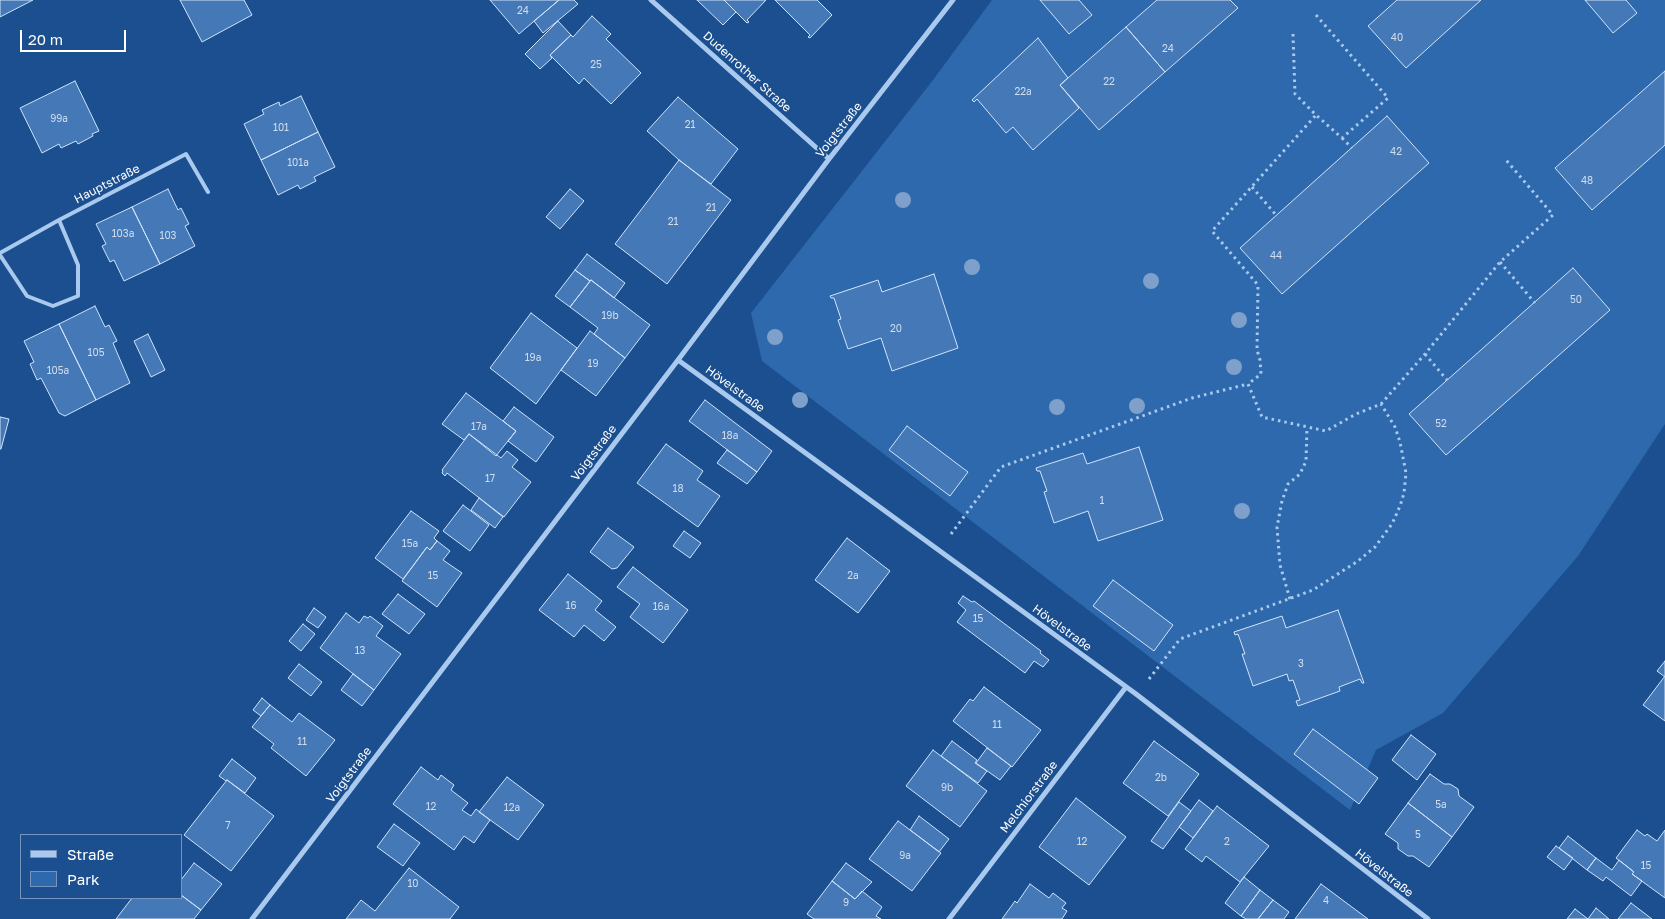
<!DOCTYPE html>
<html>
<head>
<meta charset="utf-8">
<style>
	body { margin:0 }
	#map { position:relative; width:1665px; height:919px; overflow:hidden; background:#1b4f8f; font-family:"Golos Text",sans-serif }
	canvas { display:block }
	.legend { position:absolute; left:20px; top:834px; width:162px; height:65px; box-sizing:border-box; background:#1b4f8f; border:1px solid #7695bc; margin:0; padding:6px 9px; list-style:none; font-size:15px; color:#fff }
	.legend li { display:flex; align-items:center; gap:10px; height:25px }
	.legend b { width:25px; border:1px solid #7695bc }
	.scale { position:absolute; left:20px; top:30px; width:106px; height:22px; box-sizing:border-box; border:2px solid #fff; border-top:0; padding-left:6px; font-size:15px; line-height:18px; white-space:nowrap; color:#fff; -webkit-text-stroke:4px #1b4f8f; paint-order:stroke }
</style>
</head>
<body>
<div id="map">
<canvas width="1665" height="919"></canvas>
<ul class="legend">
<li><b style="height:6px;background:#a9c9ee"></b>Straße</li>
<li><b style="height:14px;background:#2e69ad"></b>Park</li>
</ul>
<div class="scale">20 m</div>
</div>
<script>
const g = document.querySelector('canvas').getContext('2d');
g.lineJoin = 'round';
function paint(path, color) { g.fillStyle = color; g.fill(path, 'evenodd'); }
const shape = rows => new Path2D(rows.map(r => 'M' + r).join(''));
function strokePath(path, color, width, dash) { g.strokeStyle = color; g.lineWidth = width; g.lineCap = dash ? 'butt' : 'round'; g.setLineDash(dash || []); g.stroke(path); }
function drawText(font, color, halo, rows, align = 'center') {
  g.font = font + ' "Golos Text",sans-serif'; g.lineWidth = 4; g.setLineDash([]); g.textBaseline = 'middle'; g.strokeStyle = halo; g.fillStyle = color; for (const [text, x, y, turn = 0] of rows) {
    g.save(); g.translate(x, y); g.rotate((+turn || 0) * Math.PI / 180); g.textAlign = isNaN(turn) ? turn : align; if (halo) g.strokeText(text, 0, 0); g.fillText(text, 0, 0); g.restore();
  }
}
paint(shape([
	[992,0,1665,0,1665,424,1578,556,1443,713,1376,750,1350,810,762,361,751,313,933,80]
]), '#2e69ad');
const building = shape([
	[0,0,33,0,0,17,0,0],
	[180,0,244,0,252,15,202,42,180,0],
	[490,0,559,0,519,34,490,0],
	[559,0,574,0,578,4,543,33,534,21,559,0],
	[697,0,724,0,736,12,723,25,697,0],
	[724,0,766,0,747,20,749,22,747,23,724,0],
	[775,0,817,0,832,15,810,38,808,37,810,35,775,0],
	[1040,0,1079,0,1092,15,1069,34,1040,0],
	[1157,0,1230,0,1238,8,1165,72,1126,27,1157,0],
	[1397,0,1481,0,1406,68,1368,26,1397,0],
	[1585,0,1626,0,1637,13,1613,33,1585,0],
	[592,16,611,34,606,39,641,73,611,104,584,78,579,84,550,55,571,35,573,37,592,16],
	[558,21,571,35,550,55,552,58,540,69,525,54,558,21],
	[1126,27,1165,72,1099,130,1060,85,1126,27],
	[1038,38,1068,78,1060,85,1079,108,1033,150,1013,127,1006,133,977,99,974,102,972,100,1038,38],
	[1665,71,1665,145,1592,210,1555,168,1665,71],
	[75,81,99,131,92,134,93,136,78,144,76,141,61,148,59,144,42,153,20,108,75,81],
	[301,96,318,132,261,160,244,124,264,114,262,110,279,102,280,106,301,96],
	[678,97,738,149,711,184,679,160,647,131,678,97],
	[1387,116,1429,163,1282,294,1240,248,1387,116],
	[318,132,335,167,314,177,316,181,300,189,298,185,278,195,261,160,318,132],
	[679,160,731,200,667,284,615,244,679,160],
	[168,189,178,210,181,208,189,224,185,226,195,246,160,264,132,207,168,189],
	[570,189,584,201,560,229,546,217,570,189],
	[132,207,160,264,124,281,114,260,110,262,102,246,106,244,96,224,132,207],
	[587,254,625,283,614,298,591,280,590,281,575,270,587,254],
	[1573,268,1610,310,1446,455,1409,414,1573,268],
	[575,270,590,281,570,307,555,296,575,270],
	[934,274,958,348,892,371,881,338,848,349,838,320,841,319,834,298,831,298,830,296,878,280,882,292,934,274],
	[591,280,650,325,625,358,594,334,598,328,570,307,591,280],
	[95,306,105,327,109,325,117,341,113,343,130,383,96,400,59,324,95,306],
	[531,313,577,348,536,404,490,368,531,313],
	[59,324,96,400,65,416,59,413,41,378,37,380,30,364,34,362,24,341,59,324],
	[590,331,625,358,596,396,561,370,590,331],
	[148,334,165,370,151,377,134,341,148,334],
	[466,393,516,431,496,456,469,434,464,440,442,424,466,393],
	[705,400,772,451,757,472,689,421,705,400],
	[514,407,554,437,536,462,508,441,516,431,503,421,514,407],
	[0,417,9,419,1,449,0,449,0,417],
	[907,426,968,472,950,496,889,450,907,426],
	[469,434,501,458,507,451,518,460,512,467,531,482,504,517,447,473,445,476,442,473,443,471,442,470,469,434],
	[666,444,703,471,697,480,720,496,698,527,637,483,666,444],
	[1139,447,1163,520,1098,541,1088,511,1054,523,1044,492,1047,491,1040,471,1037,471,1036,468,1083,453,1087,464,1139,447],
	[727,450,757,472,747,484,717,463,727,450],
	[479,498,503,517,495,528,471,510,479,498],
	[463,505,489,525,470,551,443,531,463,505],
	[411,511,439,531,434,538,437,541,430,550,427,547,403,579,375,558,411,511],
	[608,528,634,547,617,568,612,569,590,552,608,528],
	[684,531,701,543,690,558,673,546,684,531],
	[847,538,890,571,858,613,815,580,847,538],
	[437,541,450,551,443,560,462,573,437,607,402,581,427,547,430,550,437,541],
	[633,567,688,610,663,643,630,617,640,604,617,587,633,567],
	[568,574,602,601,595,610,616,627,604,641,584,625,574,637,539,610,568,574],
	[1113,580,1173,625,1154,651,1093,606,1113,580],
	[398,594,425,614,409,634,382,614,398,594],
	[963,596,972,602,974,601,1041,651,1040,653,1049,660,1043,667,1034,661,1025,673,957,622,966,610,958,603,963,596],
	[314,608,326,617,318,628,306,620,314,608],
	[1338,610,1364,683,1362,683,1360,679,1339,687,1340,691,1298,706,1296,701,1300,700,1293,680,1289,681,1287,674,1253,686,1242,654,1245,654,1238,634,1235,635,1234,632,1282,616,1286,628,1338,610],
	[346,613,359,623,364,616,368,618,370,616,383,626,376,636,401,654,374,690,320,648,346,613],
	[303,624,315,634,301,651,289,641,303,624],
	[1665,661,1665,677,1657,671,1665,661],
	[299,664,322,682,311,696,288,678,299,664],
	[353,674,374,690,362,706,341,690,353,674],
	[1665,676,1665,721,1643,705,1665,676],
	[984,687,1041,730,1012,767,953,721,970,699,973,701,984,687],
	[262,698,270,705,261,716,253,710,262,698],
	[270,705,292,722,299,713,335,740,306,776,271,748,274,744,252,727,270,705],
	[1313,729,1378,778,1359,804,1294,754,1313,729],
	[1411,735,1436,754,1417,780,1392,760,1411,735],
	[952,741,977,760,975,763,987,771,978,783,941,756,952,741],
	[1154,741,1199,774,1168,816,1123,783,1154,741],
	[987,748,1011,766,1000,780,976,763,987,748],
	[933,750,987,791,960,827,906,786,933,750],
	[232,759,256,778,245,793,227,780,226,781,219,776,232,759],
	[421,767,438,780,441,775,454,785,451,790,468,803,462,810,471,816,476,809,490,820,474,843,464,836,454,850,393,804,421,767],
	[1430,774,1444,784,1450,784,1458,789,1459,796,1474,807,1452,837,1408,803,1430,774],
	[507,777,544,805,518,840,479,812,507,777],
	[227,780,274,816,231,871,184,835,227,780],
	[1076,798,1126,837,1089,885,1039,847,1076,798],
	[1199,800,1213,811,1193,838,1179,827,1199,800],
	[1179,802,1191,811,1163,849,1151,841,1179,802],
	[1408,803,1452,837,1429,867,1413,856,1408,856,1398,849,1398,843,1385,834,1408,803],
	[1217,806,1269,846,1240,882,1206,856,1202,862,1185,849,1217,806],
	[919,816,949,839,939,852,910,830,919,816],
	[898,821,941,853,912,891,869,859,898,821],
	[394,824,420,843,403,866,377,847,394,824],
	[1637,830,1645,836,1647,834,1657,841,1665,830,1665,898,1632,874,1634,872,1616,858,1637,830],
	[1568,836,1596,858,1587,870,1559,848,1568,836],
	[1556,846,1573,858,1564,870,1547,857,1556,846],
	[1596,858,1612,870,1619,860,1634,872,1632,874,1642,881,1631,896,1606,877,1603,881,1587,870,1596,858],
	[194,863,222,884,201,910,181,895,181,880,194,863],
	[846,863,872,882,855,899,832,881,846,863],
	[409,868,459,907,450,919,346,919,361,900,375,911,409,868],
	[1244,877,1260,890,1241,916,1225,903,1244,877],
	[832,881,855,899,862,891,882,907,876,916,881,919,814,919,807,914,832,881],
	[1030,884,1049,898,1053,893,1066,903,1062,908,1067,911,1062,919,1002,919,1015,901,1017,903,1030,884],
	[1321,884,1368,919,1295,919,1321,884],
	[1260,890,1273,900,1258,919,1246,919,1241,916,1260,890],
	[181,895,201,910,194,919,116,919,132,898,181,898,181,895],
	[1273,900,1289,912,1284,919,1258,919,1273,900],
	[1631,903,1652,919,1618,919,1631,903],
	[1596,908,1609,919,1588,919,1596,908],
	[1575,909,1588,919,1567,919,1575,909]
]);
paint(building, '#4478b7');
strokePath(building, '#cfe3fa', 1);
strokePath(shape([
	[1316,15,1388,98,1342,138,1316,115],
	[1293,34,1295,94,1316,115,1212,231,1258,285,1257,350,1260,360,1261,374,1248,384,1262,417,1326,431,1356,414,1381,404,1425,354,1500,262,1553,215,1506,160],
	[1342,138,1352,148],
	[1252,187,1276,215],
	[1500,262,1535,303],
	[1425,354,1447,380],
	[951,534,1001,467,1192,398,1248,384],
	[1290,599,1280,565,1277,527,1282,501,1288,484,1300,474,1306,461,1307,427],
	[1149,679,1180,639,1313,590,1358,561,1375,547,1392,524,1400,506,1404,493,1406,473,1400,442,1395,427,1381,404]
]), '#a9c9ee', 3, [2.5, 4]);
strokePath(shape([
	[0,253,59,220,186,154,208,192],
	[0,255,27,296,53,306,78,296,78,265,59,220]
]), '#a9c9ee', 4);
strokePath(shape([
	[651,0,829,159],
	[678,360,1136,694,1428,919],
	[252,919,678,360,829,159,953,0],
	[949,919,1126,687]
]), '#a9c9ee', 5);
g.fillStyle = '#7ea0ca';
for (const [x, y] of [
	[903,200],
	[972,267],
	[1151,281],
	[1239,320],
	[775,337],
	[1234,367],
	[800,400],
	[1137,406],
	[1057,407],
	[1242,511]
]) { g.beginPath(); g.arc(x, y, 8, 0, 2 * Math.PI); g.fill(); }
drawText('10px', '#d0dded', null, [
	["24",523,11],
	["40",1397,38],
	["24",1168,49],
	["25",596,65],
	["22",1109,82],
	["22a",1023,92],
	["99a",59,119],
	["21",690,125],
	["101",281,128],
	["42",1396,152],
	["101a",298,163],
	["48",1587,181],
	["21",711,208],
	["21",673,222],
	["103a",123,234],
	["103",168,236],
	["44",1276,256],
	["50",1576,300],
	["19b",610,316],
	["20",896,329],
	["105",96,353],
	["19a",533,358],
	["19",593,364],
	["105a",58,371],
	["52",1441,424],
	["17a",479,427],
	["18a",730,436],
	["17",490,479],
	["18",678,489],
	["1",1102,501],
	["15a",410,544],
	["15",433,576],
	["2a",853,576],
	["16",571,606],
	["16a",661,607],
	["15",978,619],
	["13",360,651],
	["3",1301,664],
	["11",997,725],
	["11",302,742],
	["2b",1161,778],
	["9b",947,788],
	["5a",1441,805],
	["12",431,807],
	["12a",512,808],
	["7",228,826],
	["5",1418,835],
	["12",1082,842],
	["2",1227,842],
	["9a",905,856],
	["15",1646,866],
	["10",413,884],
	["4",1326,901],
	["9",846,903]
]);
drawText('12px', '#fff', '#1b4f8f', [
	["Dudenrother Straße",747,72,42],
	["Voigtstraße",839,130,-52],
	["Hauptstraße",107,184,-27],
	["Hövelstraße",735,389,36],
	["Voigtstraße",594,453,-53],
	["Hövelstraße",1062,628,36],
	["Voigtstraße",349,775,-53],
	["Melchiorstraße",1029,797,-53],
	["Hövelstraße",1384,873,38]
]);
</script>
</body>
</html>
